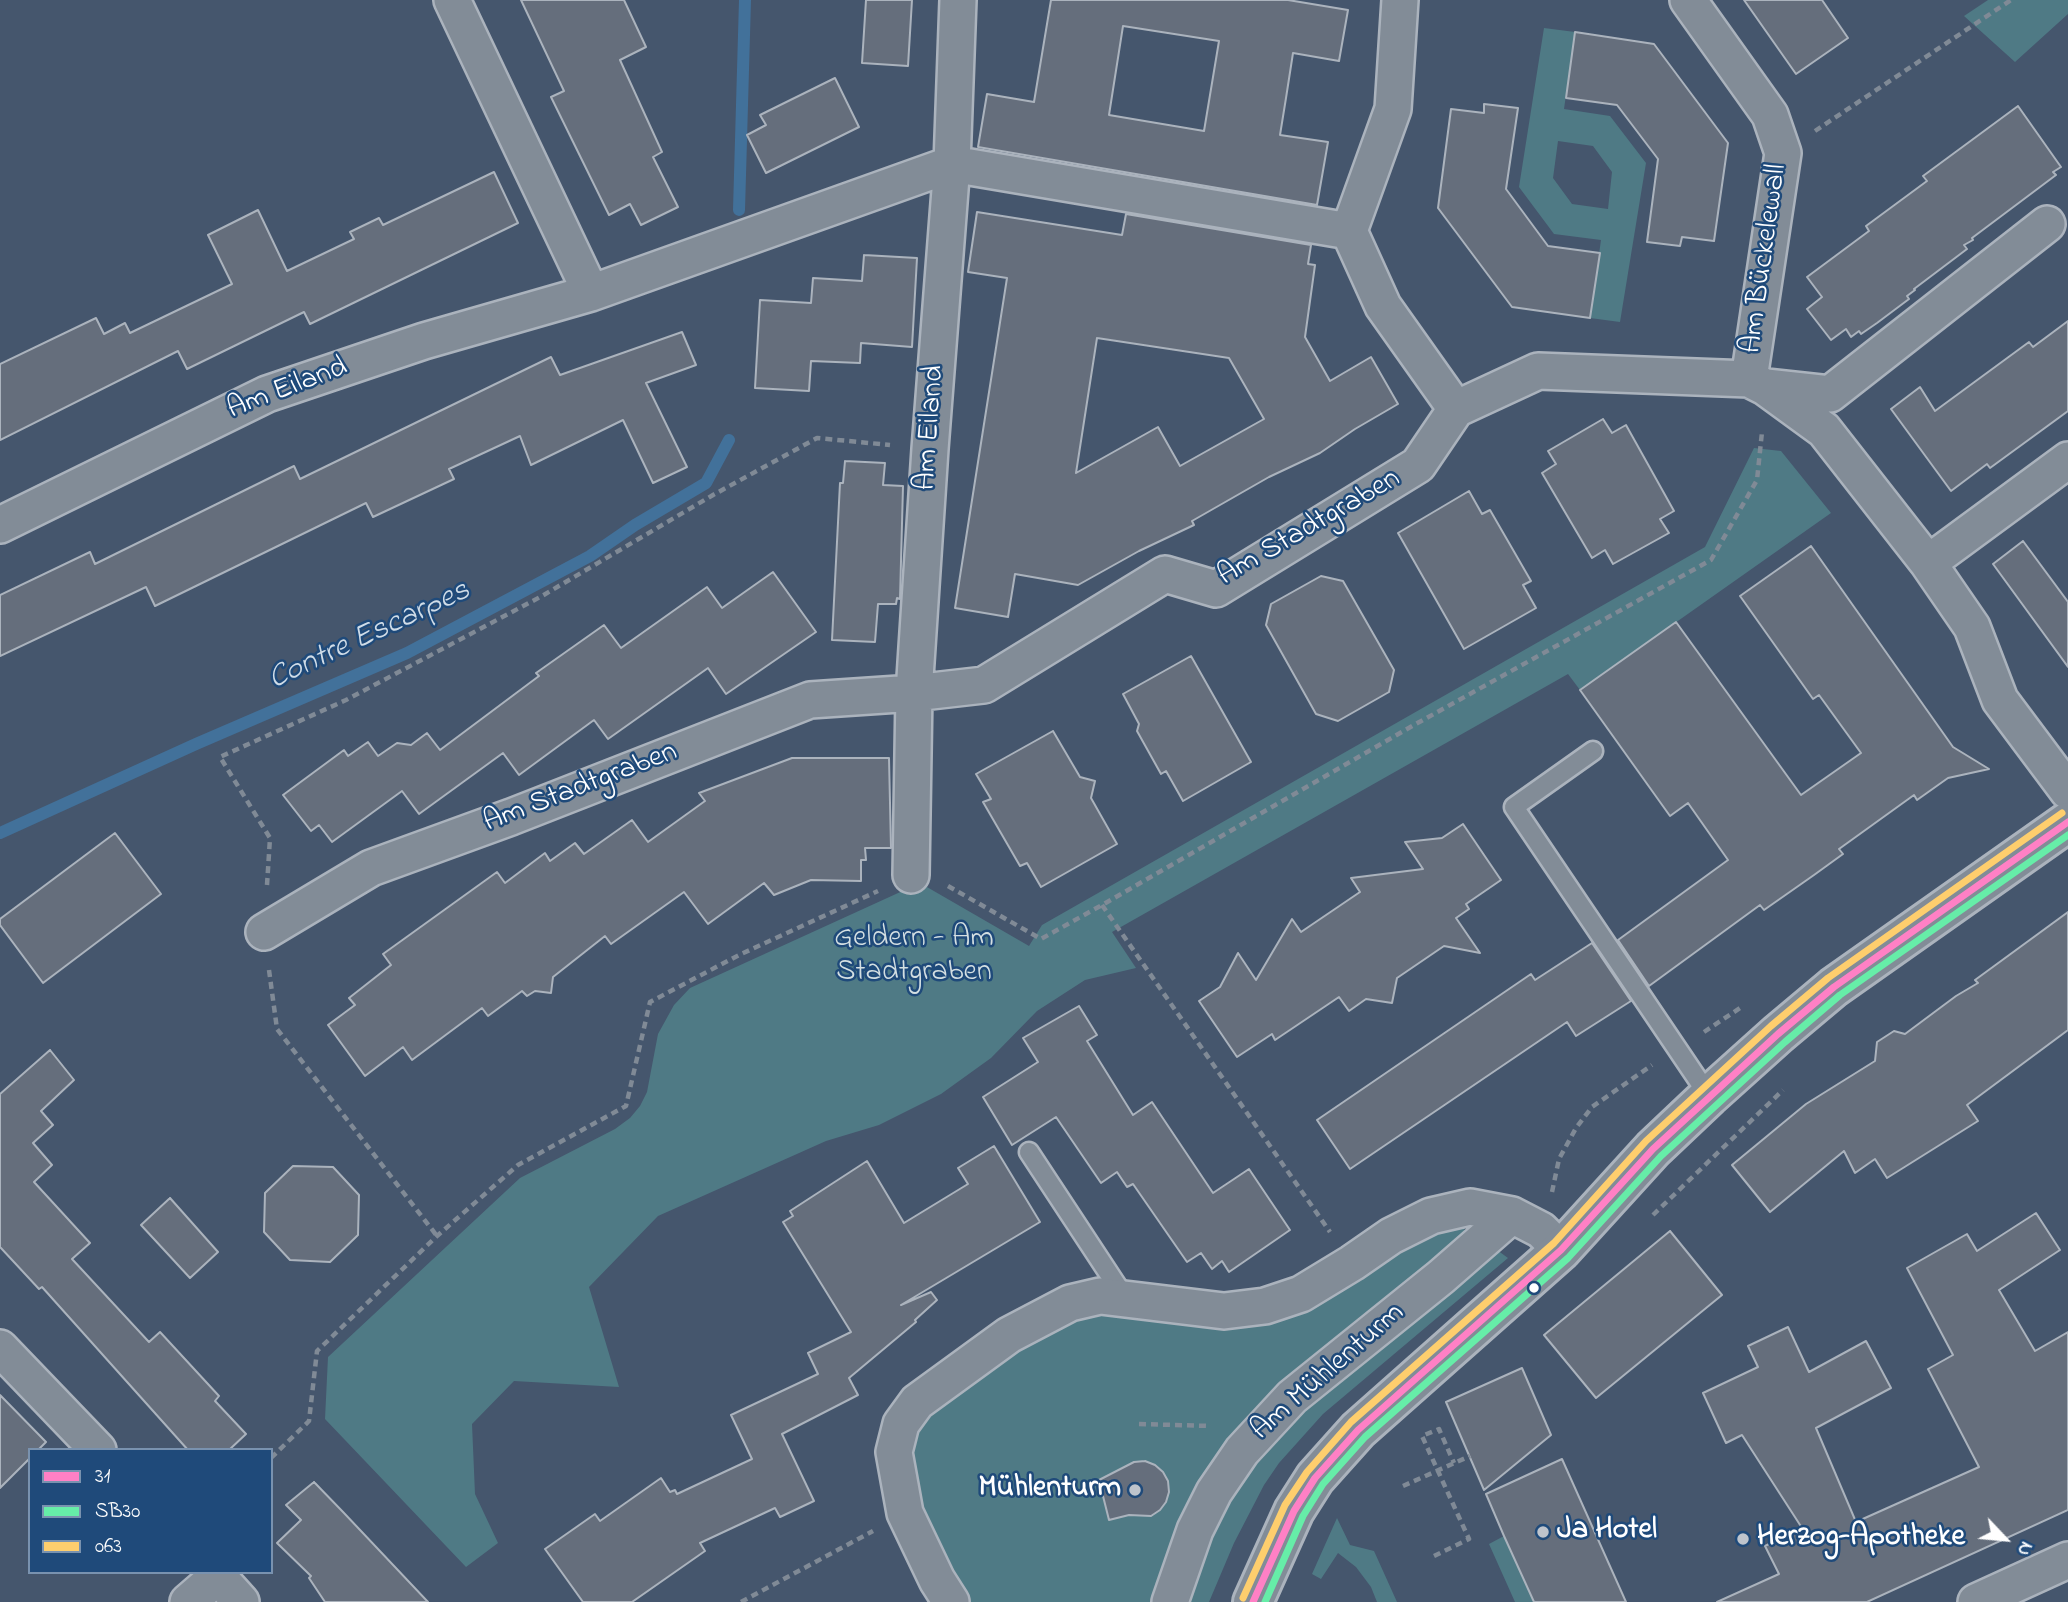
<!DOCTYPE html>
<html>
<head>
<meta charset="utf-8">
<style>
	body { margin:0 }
	#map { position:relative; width:2068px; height:1602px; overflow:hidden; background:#45566d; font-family:"Indie Flower",sans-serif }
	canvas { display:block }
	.legend { position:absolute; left:28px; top:1448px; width:245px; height:126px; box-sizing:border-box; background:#1f4a7a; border:2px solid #7992af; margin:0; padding:9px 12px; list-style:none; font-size:21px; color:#fff }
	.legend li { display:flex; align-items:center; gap:14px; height:35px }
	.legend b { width:35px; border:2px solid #7992af }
	.north { position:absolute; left:1970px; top:1504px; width:70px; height:70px; -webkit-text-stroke:5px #1f4a7a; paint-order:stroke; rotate:116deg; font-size:19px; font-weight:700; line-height:28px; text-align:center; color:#fff }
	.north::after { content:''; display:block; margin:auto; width:24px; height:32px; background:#fff; clip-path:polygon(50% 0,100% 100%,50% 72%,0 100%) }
</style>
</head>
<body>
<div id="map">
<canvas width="2068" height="1602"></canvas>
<ul class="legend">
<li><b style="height:9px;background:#ff80c5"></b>31</li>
<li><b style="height:9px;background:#66eda8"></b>SB30</li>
<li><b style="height:9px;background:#fece6d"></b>063</li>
</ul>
<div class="north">N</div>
</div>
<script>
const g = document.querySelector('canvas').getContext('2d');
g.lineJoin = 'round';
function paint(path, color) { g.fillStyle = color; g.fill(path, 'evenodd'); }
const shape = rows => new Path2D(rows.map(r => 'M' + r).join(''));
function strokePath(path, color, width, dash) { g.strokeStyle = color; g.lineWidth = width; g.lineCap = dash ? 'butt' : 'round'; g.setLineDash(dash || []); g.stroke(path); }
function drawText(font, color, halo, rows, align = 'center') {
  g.font = font + ' "Indie Flower",sans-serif'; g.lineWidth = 5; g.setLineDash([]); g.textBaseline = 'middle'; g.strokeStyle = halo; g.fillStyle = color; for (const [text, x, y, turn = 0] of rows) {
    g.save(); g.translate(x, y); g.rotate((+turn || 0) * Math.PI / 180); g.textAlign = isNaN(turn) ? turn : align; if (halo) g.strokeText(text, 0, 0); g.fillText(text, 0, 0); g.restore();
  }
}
paint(shape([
	[1988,0,2068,0,2068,14,2015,62,1964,16],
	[1544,28,1575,32,1564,109,1610,116,1646,163,1620,322,1590,318,1601,240,1554,234,1519,187],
	[1558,141,1593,146,1612,172,1608,209,1572,204,1553,178],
	[1754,448,1781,451,1831,513,1580,690,1568,674,1112,932,1136,968,1085,980,1037,1011,991,1058,941,1094,879,1125,826,1141,658,1216,589,1287,619,1387,514,1381,472,1424,475,1494,498,1543,466,1567,325,1419,328,1357,520,1178,615,1129,630,1118,640,1106,647,1092,658,1034,674,1005,690,988,920,883,1029,946,1042,925,1705,547],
	[1465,1225,1463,1240,1300,1374,1157,1602,963,1602,914,1498,910,1458,913,1442,921,1424,955,1384,1081,1315,1109,1312,1187,1320,1367,1269,1432,1232],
	[1497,1250,1508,1258,1323,1414,1279,1463,1264,1485,1234,1543,1209,1602,1183,1602,1200,1546,1271,1434],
	[1337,1518,1350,1545,1374,1551,1397,1602,1377,1602,1371,1587,1356,1567,1338,1553,1321,1579,1312,1574],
	[1504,1536,1534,1602,1515,1602,1489,1544]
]), '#4f7a85');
strokePath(shape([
	[739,210,745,0],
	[0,833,196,744,407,653,590,556,635,525,706,483,729,440]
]), '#42719a', 12);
const building = shape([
	[521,0,624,0,646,47,620,60,662,152,653,157,678,207,641,225,630,204,609,215,551,97,564,91,521,0],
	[866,0,912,0,908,66,862,63,866,0],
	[1051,0,1288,0,1348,10,1339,61,1293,53,1286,98,1280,135,1328,142,1317,205,978,147,987,94,1034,102,1051,0],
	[1123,26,1219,41,1204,131,1109,115,1123,26],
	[1744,0,1822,0,1848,38,1796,74,1744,0],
	[1575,32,1654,44,1728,143,1714,241,1682,237,1680,246,1647,242,1658,159,1617,105,1566,98,1575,32],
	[835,78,859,127,766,173,747,135,766,125,760,115,835,78],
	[1484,104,1518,108,1506,189,1548,246,1600,253,1590,318,1512,307,1438,208,1451,109,1484,113,1484,104],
	[2018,106,2061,167,2053,172,2056,175,1972,238,1973,240,1964,245,1967,249,1914,289,1915,290,1907,296,1909,299,1877,323,1861,334,1859,331,1851,337,1846,329,1831,340,1807,309,1822,297,1807,277,1869,231,1866,226,1927,181,1923,176,2018,106],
	[494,172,518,223,310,324,304,312,187,369,178,351,0,440,0,364,96,318,104,334,125,323,130,333,232,284,208,235,258,210,287,271,354,239,350,232,379,218,383,225,494,172],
	[977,212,1122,235,1126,214,1311,245,1308,264,1315,265,1305,337,1330,381,1371,357,1398,404,1355,429,1320,453,1269,477,1192,521,1194,525,1139,551,1078,585,1015,574,1008,617,955,608,1007,278,968,272,977,212],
	[1097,338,1229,358,1264,419,1180,466,1158,427,1076,473,1097,338],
	[864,255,917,258,912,347,861,343,860,363,811,361,809,391,755,388,760,300,811,303,813,278,862,281,864,255],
	[2068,321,2068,411,1990,468,1987,464,1951,491,1891,409,1920,387,1935,411,2029,342,2033,347,2068,321],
	[682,332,696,365,646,383,687,467,653,483,623,420,531,465,520,436,449,469,454,479,373,517,366,503,155,606,146,587,0,656,0,595,90,552,95,564,294,466,300,479,551,357,560,375,682,332],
	[1603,419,1612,433,1626,425,1674,511,1660,519,1669,533,1613,564,1605,550,1592,558,1542,473,1556,464,1548,451,1603,419],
	[845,461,885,463,883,485,903,486,900,599,897,598,896,604,878,604,875,642,832,640,840,483,843,483,845,461],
	[1469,491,1482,514,1490,510,1531,581,1523,585,1536,608,1464,649,1398,533,1469,491],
	[2023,541,2068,602,2068,667,1993,564,2023,541],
	[1811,546,1953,747,1989,769,1948,778,1917,800,1914,795,1839,849,1843,854,1814,875,1764,910,1760,905,1649,986,1618,940,1728,860,1688,803,1670,816,1580,690,1676,622,1801,795,1861,753,1819,695,1813,699,1740,596,1811,546],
	[773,572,816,632,726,694,708,668,608,739,594,720,519,775,503,753,419,814,402,791,332,842,319,825,311,831,283,795,344,750,348,756,368,742,378,756,397,743,411,745,427,733,440,750,539,676,536,673,604,625,621,648,707,587,722,608,773,572],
	[1321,576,1343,581,1394,670,1389,692,1338,721,1316,714,1266,625,1271,604,1321,576],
	[1191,656,1251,762,1183,801,1166,771,1161,774,1137,731,1139,724,1123,694,1191,656],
	[1053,731,1080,777,1095,781,1091,798,1117,844,1041,887,1027,863,1020,866,983,802,991,799,976,774,1053,731],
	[792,758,889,758,891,848,865,848,866,860,861,860,861,881,811,880,774,895,764,883,708,924,684,892,611,944,605,936,553,977,551,993,535,991,527,996,522,991,488,1016,482,1008,412,1060,403,1047,365,1076,328,1025,355,1005,349,998,391,965,383,954,497,872,505,883,545,853,550,861,575,843,584,854,632,820,648,842,705,801,699,793,792,758],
	[1463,824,1501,880,1466,904,1469,909,1456,918,1480,953,1444,946,1397,978,1392,1003,1366,999,1349,1011,1339,997,1275,1040,1272,1034,1237,1057,1199,1001,1220,987,1238,953,1256,980,1292,919,1301,932,1360,892,1351,878,1423,869,1405,842,1442,838,1463,824],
	[115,833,161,894,43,983,0,925,0,919,115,833],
	[2068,912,2068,1030,1967,1105,1978,1121,1887,1178,1875,1159,1855,1173,1844,1151,1770,1212,1732,1165,1806,1104,1875,1061,1877,1042,1894,1031,1905,1034,1956,996,1978,983,1975,980,2068,912],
	[1592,943,1631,1001,1576,1036,1567,1022,1350,1169,1317,1120,1531,974,1535,980,1592,943],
	[1079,1006,1097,1035,1087,1041,1133,1115,1152,1102,1213,1193,1249,1169,1290,1230,1229,1272,1222,1261,1212,1269,1201,1253,1187,1262,1133,1184,1127,1187,1117,1172,1101,1183,1056,1117,1012,1145,983,1097,1038,1062,1023,1038,1079,1006],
	[50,1050,74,1080,41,1111,53,1125,33,1143,52,1165,34,1182,90,1243,72,1259,149,1342,160,1332,219,1396,215,1401,246,1434,229,1450,188,1450,42,1287,39,1289,0,1247,0,1094,50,1050],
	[994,1146,1040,1222,901,1305,931,1292,937,1300,915,1320,916,1322,849,1378,858,1395,782,1434,814,1501,780,1517,775,1508,700,1543,705,1551,632,1602,583,1602,545,1549,595,1514,600,1521,661,1478,670,1492,675,1490,677,1494,752,1459,731,1415,818,1374,808,1353,851,1332,783,1222,793,1216,790,1211,867,1161,904,1223,968,1184,958,1168,994,1146],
	[293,1166,333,1167,359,1195,358,1235,330,1262,290,1260,264,1232,265,1193,293,1166],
	[170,1198,218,1252,190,1278,141,1225,170,1198],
	[2036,1213,2060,1250,1999,1290,2035,1351,2068,1332,2068,1510,1867,1602,1717,1602,1779,1574,1765,1546,1802,1528,1742,1435,1726,1443,1703,1393,1758,1367,1748,1346,1788,1327,1809,1372,1866,1341,1891,1388,1816,1428,1856,1522,1979,1467,1928,1369,1953,1355,1907,1268,1967,1234,1977,1251,2036,1213],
	[1670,1231,1722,1295,1596,1398,1544,1335,1670,1231],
	[1522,1368,1551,1435,1484,1490,1446,1402,1522,1368],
	[0,1395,46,1442,38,1450,30,1450,30,1458,0,1488,0,1395],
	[1562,1459,1626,1602,1534,1602,1504,1536,1486,1494,1562,1459],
	[1145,1461,1155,1465,1163,1472,1168,1481,1169,1492,1166,1502,1160,1510,1151,1516,1129,1515,1109,1520,1099,1480,1134,1462,1145,1461],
	[314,1482,344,1513,428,1602,325,1602,309,1578,311,1576,277,1543,301,1520,286,1505,314,1482]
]);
paint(building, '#656e7c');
strokePath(building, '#abb3bd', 2);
const service = shape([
	[1593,751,1514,807,1709,1096],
	[1029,1152,1125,1298]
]);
const minor = shape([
	[452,0,591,293],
	[1400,0,1393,109,1349,231,1383,306,1456,409,1538,371,1749,379,1765,387,1824,430,1928,563,1972,627,2000,700,2068,791],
	[1688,0,1770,115,1783,153,1749,379],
	[1766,387,1830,394,2047,224],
	[0,525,267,394,424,341,591,293,952,164,1349,231],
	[1928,563,2068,460],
	[911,875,914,693,930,449,952,164,958,0],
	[264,932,371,868,511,817,810,700,914,693,984,685,1165,574,1216,589,1418,465,1456,409],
	[0,1348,98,1450],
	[214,1572,241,1602],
	[188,1602,218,1576],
	[951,1602,937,1580,905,1513,894,1452,901,1424,917,1402,1009,1335,1070,1303,1100,1296,1224,1311,1265,1306,1301,1294,1352,1263,1391,1236,1431,1216,1470,1207,1512,1215,1541,1230,1561,1250],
	[1170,1602,1195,1530,1214,1492,1242,1451,1292,1397,1441,1277,1512,1215],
	[1976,1602,2068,1560]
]);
const tertiary = shape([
	[1253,1602,1294,1511,1315,1478,1358,1430,1561,1250,1653,1149,1709,1096,1778,1034,1834,987,2068,822]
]);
strokePath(service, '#abb3bd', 23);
strokePath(minor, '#abb3bd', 40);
strokePath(tertiary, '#abb3bd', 44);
strokePath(shape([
	[1815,131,2011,0],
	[267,885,270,838,220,757,346,700,542,596,713,495,817,438,890,445],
	[948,886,1041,939,1102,905,1414,725,1711,560,1757,480,1762,432],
	[1102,905,1330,1232],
	[269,970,277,1029,437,1236],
	[1704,1032,1743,1006],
	[1552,1192,1559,1159,1576,1128,1592,1107,1652,1065],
	[1653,1215,1783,1090],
	[1139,1424,1211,1426],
	[271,1458,309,1421,317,1351,437,1236,518,1165,626,1106,650,1002,739,955,878,891],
	[1403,1486,1470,1456],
	[1434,1556,1469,1539,1422,1436,1439,1429,1454,1463],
	[741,1602,873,1531]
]), '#808a96', 4.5, [7, 5]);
strokePath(service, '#828c97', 18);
strokePath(minor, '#828c97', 35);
strokePath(tertiary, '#828c97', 38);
strokePath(shape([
	[1253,1602,1294,1511,1315,1478,1358,1430,1561,1250,1653,1149,1778,1034,1834,987,2068,822]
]), '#ff80c5', 7);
strokePath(shape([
	[1265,1602,1303,1516,1323,1484,1365,1437,1568,1258,1661,1156,1785,1042,1840,995,2068,835]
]), '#66eda8', 7);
strokePath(shape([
	[1243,1598,1285,1505,1307,1472,1351,1422,1554,1243,1646,1141,1771,1026,1828,978,2062,813]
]), '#fece6d', 7);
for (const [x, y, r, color] of [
	[1534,1288,6,"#fff"],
	[1135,1490,7,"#bec4cc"],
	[1543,1532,7,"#bec4cc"],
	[1743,1539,7,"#bec4cc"]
]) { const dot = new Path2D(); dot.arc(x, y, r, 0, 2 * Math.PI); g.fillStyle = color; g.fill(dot); strokePath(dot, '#1f4a7a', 2.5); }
drawText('30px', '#fff', '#1f4a7a', [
	["Am Bückelewall",1766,259,-82],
	["Am Eiland",288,390,-21],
	["Am Eiland",932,428,-86],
	["Am Stadtgraben",1310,529,-30],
	["Am Stadtgraben",581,789,-21],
	["Am Mühlenturm",1329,1373,-41]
]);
drawText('30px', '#d4dfe2', '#1f4a7a', [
	["Geldern - Am",914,940],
	["Stadtgraben",914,974]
]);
drawText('bold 30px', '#fff', '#1f4a7a', [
	["Mühlenturm",1121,1490,"right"],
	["Ja Hotel",1557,1532],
	["Herzog-Apotheke",1757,1539]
], 'left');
drawText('italic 32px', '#d0dce7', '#1f4a7a', [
	["Contre Escarpes",370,637,-25]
]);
</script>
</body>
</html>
